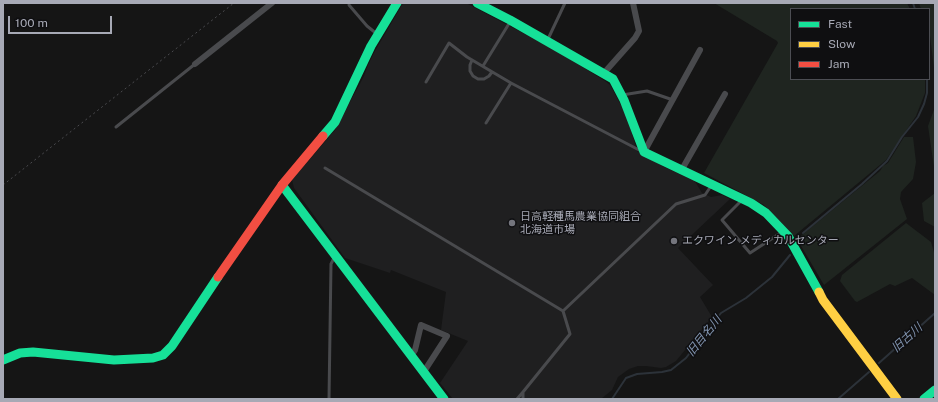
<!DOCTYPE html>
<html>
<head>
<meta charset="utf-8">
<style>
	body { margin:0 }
	#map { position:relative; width:938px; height:402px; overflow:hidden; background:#151515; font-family:"Public Sans",sans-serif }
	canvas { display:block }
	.frame { position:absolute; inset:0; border:4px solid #a7a9b5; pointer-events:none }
	.legend { position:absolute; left:790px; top:8px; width:140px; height:72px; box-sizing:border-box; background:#0f0f11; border:1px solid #4c4d53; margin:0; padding:5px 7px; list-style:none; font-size:12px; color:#a7a9b5 }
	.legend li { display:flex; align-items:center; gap:8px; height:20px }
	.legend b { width:20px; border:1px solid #4c4d53 }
	.scale { position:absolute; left:8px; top:16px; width:104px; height:18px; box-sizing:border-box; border:2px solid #a7a9b5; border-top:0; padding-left:5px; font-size:12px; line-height:14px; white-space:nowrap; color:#a7a9b5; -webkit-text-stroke:3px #0f0f11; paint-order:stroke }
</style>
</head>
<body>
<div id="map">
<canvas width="938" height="402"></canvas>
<div class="frame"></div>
<ul class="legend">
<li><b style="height:5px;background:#16e098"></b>Fast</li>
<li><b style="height:5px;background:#ffcf43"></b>Slow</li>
<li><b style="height:5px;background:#f24e42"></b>Jam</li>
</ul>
<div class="scale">100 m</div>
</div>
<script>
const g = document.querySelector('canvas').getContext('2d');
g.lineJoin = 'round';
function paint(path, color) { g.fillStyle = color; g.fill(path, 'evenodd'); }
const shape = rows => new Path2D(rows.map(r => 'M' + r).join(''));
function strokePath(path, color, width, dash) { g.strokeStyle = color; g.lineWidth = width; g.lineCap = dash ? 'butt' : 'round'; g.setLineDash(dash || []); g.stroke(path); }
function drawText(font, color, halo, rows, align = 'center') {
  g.font = font + ' "Public Sans","Noto Sans JP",sans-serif'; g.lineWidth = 3; g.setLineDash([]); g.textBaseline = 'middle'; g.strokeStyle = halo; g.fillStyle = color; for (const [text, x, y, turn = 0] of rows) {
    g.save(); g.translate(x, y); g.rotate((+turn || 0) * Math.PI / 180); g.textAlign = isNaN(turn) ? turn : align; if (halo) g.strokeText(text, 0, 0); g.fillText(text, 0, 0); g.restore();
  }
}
paint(shape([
	[403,3,466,3,555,50,605,81,610,85,627,116,637,151,664,167,693,180,696,183,702,193,711,197,722,195,730,199,678,248,713,285,700,297,712,317,676,361,666,367,661,368,646,366,638,366,629,369,618,377,612,390,601,399,453,399,440,383,468,341,441,330,446,292,391,270,390,273,345,258,294,188,292,180,335,130,364,76,368,65,375,51]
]), '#1f1f20');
paint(shape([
	[714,3,907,3,910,9,791,9,791,79,925,79,925,93,916,116,886,160,794,236,764,205,704,173,778,43,777,41],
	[919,3,935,3,935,76,929,28,929,9,921,9],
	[935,107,935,174,928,126],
	[904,137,913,137,916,162,913,179,901,192,900,199,907,219,824,285,797,239,880,171,883,166,888,163],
	[935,193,935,227,924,221,922,203],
	[906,223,931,242,935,256,935,295,912,278,895,286,890,284,857,302,855,301,840,281,842,275]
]), '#1f2520');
strokePath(shape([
	[913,3,915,9],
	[803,233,862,184,887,161,902,137,918,117,924,104,927,93,927,79],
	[879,363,935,313],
	[612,399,626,378,637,374,662,372,671,370,686,358,721,313,746,298,772,277,790,255],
	[838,399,869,372]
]), '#2c3239', 2);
strokePath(shape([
	[3,185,234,3]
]), '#4b4b4f', 1, [2, 3]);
strokePath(shape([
	[349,5,367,26,377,34],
	[548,39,565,3],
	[472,60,470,65,470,71,473,76,478,79,484,79,489,76,492,72],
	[483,66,510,22],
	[426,82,449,43,467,57,511,83],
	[622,95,647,91,673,100],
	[486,123,511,83,641,151],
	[116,127,195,64],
	[325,168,563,311,676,204,705,195,711,186],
	[742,200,722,220,750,253,782,232],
	[329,399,331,264,334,258],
	[517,399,523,392],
	[523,399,523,392,570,334,563,311]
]), '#494a4d', 3);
strokePath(shape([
	[195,64,272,3],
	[604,73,635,38,639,31,633,3],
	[644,152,700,50],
	[681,171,725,94],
	[411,356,415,350,421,325,447,336,423,373]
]), '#494a4d', 6);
strokePath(shape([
	[477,3,510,20,613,79,624,100,644,152,751,203,766,213,788,236,819,292],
	[323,136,335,122,371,46,397,3],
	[282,185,444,399],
	[3,360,20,353,33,352,114,360,153,358,163,355,172,346,218,277],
	[924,399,935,390]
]), '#16e098', 9);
strokePath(shape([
	[819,292,823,300,897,399]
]), '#ffcf43', 9);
strokePath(shape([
	[218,277,282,185,323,136]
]), '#f24e42', 9);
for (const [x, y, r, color] of [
	[512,223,4,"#74757d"],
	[674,241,4,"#74757d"]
]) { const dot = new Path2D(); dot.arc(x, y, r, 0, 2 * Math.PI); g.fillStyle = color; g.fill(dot); strokePath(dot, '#0f0f11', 1.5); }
drawText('11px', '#a7a9b5', '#0f0f11', [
	["日高軽種馬農業協同組合",520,217],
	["北海道市場",520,230],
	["エクワイン メディカルセンター",682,241]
], 'left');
drawText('italic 12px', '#8093ae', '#0f0f11', [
	["旧目名川",704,336,-51],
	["旧古川",907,338,-42]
]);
</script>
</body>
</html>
